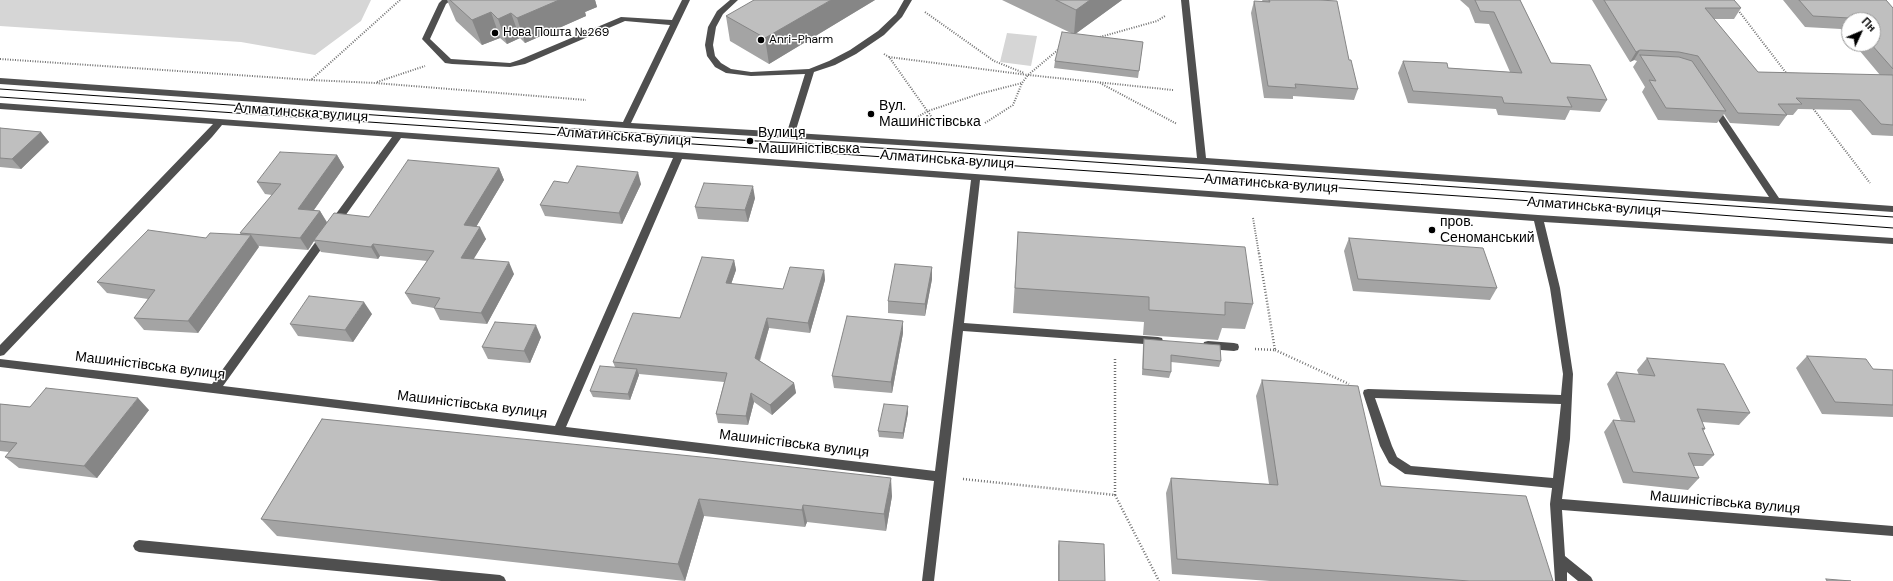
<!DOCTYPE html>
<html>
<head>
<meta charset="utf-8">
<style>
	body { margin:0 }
	#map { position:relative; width:1893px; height:581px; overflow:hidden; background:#fff; font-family:"DM Sans",sans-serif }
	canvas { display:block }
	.north { position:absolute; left:1841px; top:12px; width:40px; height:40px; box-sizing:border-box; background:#fff; border:1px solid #999; border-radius:50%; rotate:46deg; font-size:11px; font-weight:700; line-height:16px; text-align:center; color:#000 }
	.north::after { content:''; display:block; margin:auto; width:14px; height:18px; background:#000; clip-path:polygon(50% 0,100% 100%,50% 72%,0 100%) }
</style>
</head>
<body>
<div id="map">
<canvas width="1893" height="581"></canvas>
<div class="north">Пн</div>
</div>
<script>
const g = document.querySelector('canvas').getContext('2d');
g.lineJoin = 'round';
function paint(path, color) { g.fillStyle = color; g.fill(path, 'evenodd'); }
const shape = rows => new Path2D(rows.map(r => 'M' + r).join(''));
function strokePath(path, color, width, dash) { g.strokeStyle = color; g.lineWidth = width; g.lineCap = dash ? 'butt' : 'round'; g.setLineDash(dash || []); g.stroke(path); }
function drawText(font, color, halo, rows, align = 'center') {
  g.font = font + ' "DM Sans",sans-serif'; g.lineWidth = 3; g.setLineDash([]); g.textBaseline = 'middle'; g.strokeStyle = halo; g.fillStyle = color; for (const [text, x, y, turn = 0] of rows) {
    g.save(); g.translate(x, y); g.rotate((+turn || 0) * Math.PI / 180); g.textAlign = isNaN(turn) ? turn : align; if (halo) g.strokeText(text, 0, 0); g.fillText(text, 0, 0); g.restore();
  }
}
paint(shape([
	[0,0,371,0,361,21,315,55,241,42,0,26],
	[1007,33,1037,36,1031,66,1000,62]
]), '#d6d6d6');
strokePath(shape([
	[400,0,311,80,375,83,586,100],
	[1738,10,1787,74],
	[925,12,994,61,1024,73],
	[1100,37,1157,21,1165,16],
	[884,54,889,57,933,119],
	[889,57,1028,75,1173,90],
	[0,59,311,80],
	[377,82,425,66],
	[1100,83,1177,124],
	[1812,107,1870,183],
	[916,118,928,111,979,94,1022,83,1028,75,1059,49],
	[985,123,1013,105,1022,83],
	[1253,218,1259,254]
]), '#717171', 2, [1, 1.5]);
strokePath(shape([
	[1255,349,1275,350,1259,253],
	[1275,350,1349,384],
	[1115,359,1115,495],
	[963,479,1115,495,1159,581]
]), '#717171', 2.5, [1, 2]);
paint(shape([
	[442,0,451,0,446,4,430,39,451,59,510,63,519,60,621,17,672,20,682,0,690,0,631,123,787,132,805,74,751,76,726,73,715,67,707,56,705,45,708,27,717,11,730,0,738,0,723,14,716,27,713,45,715,56,721,63,731,69,751,72,809,69,829,61,850,50,878,31,896,14,904,0,912,0,902,17,884,35,856,54,835,65,814,72,795,133,1197,158,1181,0,1189,0,1206,158,1769,197,1710,108,1714,105,1717,106,1779,198,1893,206,1893,212,1202,164,626,128,0,84,0,78,623,122,670,25,625,21,525,64,510,67,452,64,445,63,422,39,439,3,442,0],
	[0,103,1538,215,1893,238,1893,244,1544,222,1560,288,1573,374,1570,439,1562,499,1893,526,1893,536,1562,510,1565,556,1591,577,1593,581,1578,581,1567,572,1567,581,1555,581,1550,504,1552,488,1405,474,1389,463,1380,446,1363,393,1364,390,1368,389,1561,395,1563,374,1550,288,1534,221,980,180,964,323,1158,337,1162,338,1163,341,1162,344,1158,345,963,331,934,581,922,581,934,481,0,367,0,359,212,384,392,137,222,125,212,137,4,355,0,356,0,345,213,124,0,109,0,103],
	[401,138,673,158,555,426,223,386,401,138],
	[682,159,971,180,935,471,566,427,682,159],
	[1375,398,1561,404,1553,478,1411,466,1397,457,1392,446,1375,398],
	[1208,341,1234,343,1238,344,1239,347,1238,350,1234,351,1208,349,1204,348,1203,345,1204,342,1208,341],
	[139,540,500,575,504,577,506,581,441,581,139,552,135,550,133,546,135,542,139,540]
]), '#4f4f4f');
strokePath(shape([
	[0,89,705,138,948,152,1893,217],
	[0,97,1533,201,1893,228]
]), '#000', 1);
paint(shape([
	[447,0,595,0,597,7,585,12,586,16,525,43,520,38,507,44,500,38,482,45,456,21],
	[875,0,769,64,730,41,726,16],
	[1002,0,1122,0,1075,34,1143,42,1138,78,1054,68,1055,61,1071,33],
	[1262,0,1319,0,1349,60,1358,89,1354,100,1293,96,1293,99,1264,98,1251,13,1254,1,1263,2],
	[1460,0,1520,0,1551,63,1607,100,1600,112,1570,110,1565,120,1498,115,1496,109,1408,103,1398,73,1403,61,1448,68,1510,72,1489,24,1475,23,1469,8],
	[1592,0,1734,0,1741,8,1734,19,1714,19,1758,72,1880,75,1854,44,1873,44,1873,20,1849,20,1849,38,1841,29,1805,27,1783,0,1886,0,1893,8,1893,136,1872,135,1851,110,1798,109,1793,115,1787,115,1779,126,1730,123,1724,114,1717,123,1658,120,1642,92,1645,87,1633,67,1637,61,1634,60,1630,62],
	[0,128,41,132,49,142,21,169,0,167],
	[337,155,344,167,314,210,320,211,327,222,369,217,499,168,504,180,476,227,486,239,473,259,514,274,487,324,440,320,434,308,412,304,405,293,427,261,380,256,378,259,321,252,314,241,308,250,259,246,198,333,144,330,134,318,148,299,107,293,97,282,206,238,241,234,240,233,272,195,265,194,257,182],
	[568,183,641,184,622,224,545,216,540,205],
	[755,198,748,222,698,219,695,207],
	[1018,232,1253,304,1245,329,1222,328,1218,340,1143,335,1144,322,1013,313],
	[1349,238,1497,288,1490,300,1353,291,1344,251],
	[734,260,736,270,731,284,783,289,824,270,825,280,810,333,769,328,760,361,794,383,796,393,772,415,754,402,748,425,718,423,716,414,724,382,639,374,639,375,630,400,593,397,590,391,615,367,613,362,680,318],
	[932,267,932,279,925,316,888,313,888,301],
	[372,314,353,342,298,336,290,324],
	[903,333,892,393,834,388,832,376],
	[541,337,530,363,488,359,482,347],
	[1144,339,1221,361,1219,367,1171,362,1171,372,1169,378,1142,375,1143,346],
	[1807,356,1873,369,1893,370,1893,417,1822,414,1796,368],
	[1647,358,1750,413,1739,425,1702,422,1705,429,1703,431,1714,455,1703,466,1693,466,1699,478,1688,490,1623,483,1604,432,1613,420,1621,421,1607,384,1616,372,1639,375,1637,370],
	[1262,380,1381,486,1553,581,1270,581,1172,574,1166,493,1171,478,1269,484,1256,396],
	[0,404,30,407,149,410,97,478,19,468,5,457,9,452,0,451],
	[908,406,908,413,903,439,879,437,878,431],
	[322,419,892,496,886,531,807,522,805,527,704,516,685,581,277,536,261,519],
	[1059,541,1105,581,1058,581,1058,546]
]), '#a4a4a4');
paint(shape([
	[559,0,595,0,597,7,585,12,586,16,525,43,517,18],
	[831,0,875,0,769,64,765,38],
	[1090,0,1122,0,1074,35,1076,10],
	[491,12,500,38,482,45,472,20],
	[511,13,520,38,507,44,498,19],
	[1640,50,1634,60,1630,62,1636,52],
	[41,132,49,142,21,169,12,159],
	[337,155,344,167,306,221,298,209],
	[499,168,504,180,470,237,464,225],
	[638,172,641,184,622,224,619,213],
	[753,186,755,198,748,222,745,210],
	[320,211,327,223,314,240,314,241,308,250,300,238],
	[480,227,486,239,467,270,461,258],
	[251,235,259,247,198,333,188,321],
	[373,244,380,256,378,259,371,247],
	[734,260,736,270,728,293,726,283],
	[509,262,514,274,487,324,481,313],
	[932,267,932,279,925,316,925,304],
	[824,270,825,280,810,333,808,323],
	[364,302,372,314,353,342,345,330],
	[767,318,769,328,757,368,755,358],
	[903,321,903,333,892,393,891,382],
	[536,325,541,337,530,363,524,351],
	[637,369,639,375,630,400,628,394],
	[794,383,796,393,772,415,770,405],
	[751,393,754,402,748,425,746,416],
	[138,398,149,410,97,478,84,466],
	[908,406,908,413,903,439,903,433],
	[891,478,892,496,886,531,884,514],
	[699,499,704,516,685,581,678,564],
	[803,505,807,522,805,527,802,510]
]), '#868686');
const building = shape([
	[450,0,559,0,517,18,511,13,498,19,491,12,472,20,450,0],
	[754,0,831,0,765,38,726,16,754,0],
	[1056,0,1090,0,1076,10,1056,0],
	[1269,0,1319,0,1337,1,1349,60,1351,60,1358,89,1295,84,1296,88,1268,86,1254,1,1270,2,1269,0],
	[1475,0,1520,0,1551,63,1590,65,1607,100,1567,97,1572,107,1504,103,1502,97,1413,91,1403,61,1447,63,1448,68,1522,73,1494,12,1480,11,1475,0],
	[1604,0,1734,0,1741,8,1705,8,1758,72,1893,75,1893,125,1881,124,1860,100,1796,98,1802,104,1778,104,1787,115,1738,113,1698,56,1679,52,1640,50,1636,52,1604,0],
	[1799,0,1886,0,1893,8,1893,69,1871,44,1873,44,1873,20,1851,20,1849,18,1813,16,1799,0],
	[1062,32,1143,42,1139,71,1055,61,1062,32],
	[1640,55,1679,57,1692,61,1726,111,1666,108,1649,80,1656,81,1640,55],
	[0,128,41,132,12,159,0,158,0,128],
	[280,152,337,155,298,209,320,211,300,238,240,233,281,184,257,182,280,152],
	[408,160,499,168,464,225,480,227,461,258,509,262,481,313,434,308,440,298,405,293,434,251,373,244,371,247,314,240,334,213,369,217,408,160],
	[577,166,638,172,619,213,540,205,554,181,568,183,577,166],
	[704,183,753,186,745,210,695,207,704,183],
	[148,230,206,238,210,233,251,235,188,321,134,318,155,290,97,282,148,230],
	[1018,232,1245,247,1253,304,1225,302,1225,315,1149,310,1149,297,1015,288,1018,232],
	[1349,238,1483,248,1497,288,1358,279,1349,238],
	[702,257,734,260,726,283,783,289,790,267,824,270,808,323,767,318,755,358,794,383,770,405,751,393,746,416,716,414,727,373,613,362,633,313,680,318,702,257],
	[895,264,932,267,925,304,888,301,895,264],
	[309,296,364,302,345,330,290,324,309,296],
	[847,316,903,321,891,382,832,376,847,316],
	[495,322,536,325,524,351,482,347,495,322],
	[1144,339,1220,345,1221,361,1171,355,1171,372,1143,369,1144,339],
	[1807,356,1866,359,1873,369,1893,370,1893,405,1835,402,1807,356],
	[1647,358,1724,364,1750,413,1697,409,1705,429,1702,428,1714,455,1688,453,1699,478,1633,472,1613,420,1635,422,1616,372,1655,376,1647,358],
	[600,366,637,369,628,394,590,391,600,366],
	[1262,380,1358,386,1381,486,1526,496,1553,581,1469,581,1177,559,1171,478,1278,485,1262,380],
	[46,388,138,398,84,466,5,457,17,443,0,441,0,404,30,407,46,388],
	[884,404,908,406,903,433,878,431,884,404],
	[322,419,711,458,891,478,884,514,803,505,802,510,699,499,678,564,261,519,322,419],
	[1059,541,1104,544,1105,581,1059,581,1059,541],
	[1826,579,1851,581,1827,581,1826,579]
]);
paint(building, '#bfbfbf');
strokePath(building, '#868686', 1);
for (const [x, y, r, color] of [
	[495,33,4,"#000"],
	[761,40,4,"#000"],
	[871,114,4,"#000"],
	[750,141,4,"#000"],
	[1432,230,4,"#000"]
]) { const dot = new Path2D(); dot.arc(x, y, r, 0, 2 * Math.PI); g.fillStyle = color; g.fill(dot); strokePath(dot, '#fff', 1.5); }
drawText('12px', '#000', '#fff', [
	["Нова Пошта №269",503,33],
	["Anri-Pharm",769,40]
], 'left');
drawText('14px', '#000', '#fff', [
	["Вул.",879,106],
	["Машиністівська",879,122],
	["Вулиця",758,133],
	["Машиністівська",758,149],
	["пров.",1440,222],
	["Сеноманський",1440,238]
], 'left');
drawText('14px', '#000', '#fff', [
	["Алматинська вулиця",301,113,4],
	["Алматинська вулиця",624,137,4],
	["Алматинська вулиця",947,160,4],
	["Алматинська вулиця",1271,184,4],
	["Алматинська вулиця",1594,207,4],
	["Машиністівська вулиця",150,366,7],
	["Машиністівська вулиця",472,405,7],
	["Машиністівська вулиця",794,444,7],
	["Машиністівська вулиця",1725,503,5]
]);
</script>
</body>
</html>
